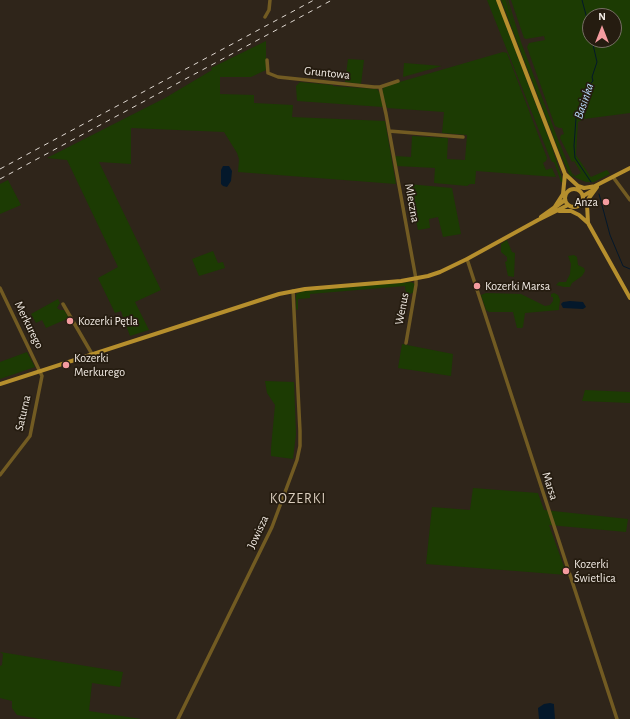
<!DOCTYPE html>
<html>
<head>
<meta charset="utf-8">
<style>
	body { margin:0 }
	#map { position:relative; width:630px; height:719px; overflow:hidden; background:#2f251a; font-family:"Alegreya Sans",sans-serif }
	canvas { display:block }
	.north { position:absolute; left:582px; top:8px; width:40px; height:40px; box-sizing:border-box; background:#251c10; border:1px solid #776f65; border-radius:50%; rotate:0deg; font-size:11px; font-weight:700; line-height:16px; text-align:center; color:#f2ebe4 }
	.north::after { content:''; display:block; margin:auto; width:14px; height:18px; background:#f49b9f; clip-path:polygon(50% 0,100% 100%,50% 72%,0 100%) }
</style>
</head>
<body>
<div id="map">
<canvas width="630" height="719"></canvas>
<div class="north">N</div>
</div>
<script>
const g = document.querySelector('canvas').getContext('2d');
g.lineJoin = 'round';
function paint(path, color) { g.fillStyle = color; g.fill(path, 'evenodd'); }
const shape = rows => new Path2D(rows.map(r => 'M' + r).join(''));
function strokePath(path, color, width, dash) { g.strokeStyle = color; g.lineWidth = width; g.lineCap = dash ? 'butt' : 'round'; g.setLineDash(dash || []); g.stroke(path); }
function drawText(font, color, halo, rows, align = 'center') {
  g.font = font + ' "Alegreya Sans",sans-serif'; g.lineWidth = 3.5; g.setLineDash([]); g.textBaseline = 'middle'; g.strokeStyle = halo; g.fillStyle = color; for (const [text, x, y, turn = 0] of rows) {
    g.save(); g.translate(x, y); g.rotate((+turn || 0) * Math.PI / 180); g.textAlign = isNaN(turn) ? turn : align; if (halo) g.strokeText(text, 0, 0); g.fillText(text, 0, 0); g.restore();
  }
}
paint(shape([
	[487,0,496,0,552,147,563,182,561,182,554,162,552,162,550,158],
	[501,0,506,0,514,26,507,0,508,0,521,42,559,142,572,173,575,176,581,173,574,161,572,162,560,138,561,135,564,134,562,128,559,128,555,126,527,47,529,43,545,40,544,36,526,39,524,38,511,0,630,0,630,113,584,119,578,122,576,155,591,177,607,170,610,174,594,182,586,182,576,178,573,176,566,160,573,177,570,176,557,146],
	[590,16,614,16,614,40,590,40],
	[266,41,266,70,251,77,220,77,220,94,254,95,254,103,293,105,292,117,385,121,396,184,238,172,239,159,237,153,224,132,131,128,131,164,99,162,161,290,135,302,149,330,130,336,126,325,128,321,127,317,123,317,121,311,115,313,98,278,118,267,67,160,47,158,165,98,212,70,211,68],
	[503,52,507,53,547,158,546,161,543,163,546,170,552,168,556,177,476,171,475,184,470,184,467,186,434,183,435,168,397,166,395,156,411,157,412,136,448,138,447,159,465,160,467,135,442,133,444,112,387,108,382,93,383,88,386,86,403,81],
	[348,59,364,60,361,84,345,82],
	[404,63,442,66,403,77],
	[300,82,333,85,333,86,377,89,380,93,383,107,297,101,296,86],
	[8,180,21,205,0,214,0,184],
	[408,184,452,188,461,234,443,237,438,217,429,219,430,228,418,230],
	[507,240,512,252,515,253,514,277,508,276,505,262,507,261,507,257,501,252,501,244],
	[213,251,218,263,223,262,225,268,199,276,192,259],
	[574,255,577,257,578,265,584,268,585,271,582,276,572,283,570,287,564,287,556,285,559,282,566,282,570,274,571,264,568,256],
	[411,282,415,284,414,292,410,294,406,294,405,286,310,294,310,298,298,299,298,310,296,309,296,294,303,291],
	[486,293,521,294,545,306,550,305,553,301,553,297,551,297,551,294,554,293,558,295,560,300,559,308,559,310,525,313,523,327,522,328,517,328,513,312,489,312,486,310,481,295],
	[58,299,60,303,57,308,60,310,64,310,69,318,46,328,42,320,36,323,31,314],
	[402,344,453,354,451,376,398,368],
	[27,352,35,367,0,379,0,362],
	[265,381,294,382,296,434,293,459,271,456,271,448,275,405,267,393],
	[585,390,630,392,630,403,582,401],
	[473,488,538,493,544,510,628,519,626,532,549,525,567,575,426,564,432,507,470,510],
	[0,652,123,672,120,687,92,683,89,711,141,719,39,719,17,715,12,708,12,701,0,698,0,666,2,665,3,654]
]), '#1c3b03');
paint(shape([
	[223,166,229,166,232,171,231,181,227,187,223,186,221,184,221,170],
	[570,301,583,302,586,307,583,309,563,308,561,304,563,302],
	[550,703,554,704,554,706,555,719,539,719,538,708,544,704]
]), '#04182b');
strokePath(shape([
	[582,0,589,26],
	[591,182,575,158,574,146,576,118,588,86,593,81,592,77,597,62,592,40],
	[599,194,610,235,623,266,630,269]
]), '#04182b', 1);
strokePath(shape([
	[265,17,269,10,270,0],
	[267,60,268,73,278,77,374,87,380,87,398,81],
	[380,87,386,114,416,279,416,285,406,343],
	[389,131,463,137],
	[613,177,630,200],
	[467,259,617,719],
	[0,288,42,376,30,436,0,475],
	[63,304,92,354],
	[178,719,272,527,297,460,300,446,300,431,293,291]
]), '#725b22', 3.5);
strokePath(shape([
	[498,0,565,174,578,186,584,188,596,186],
	[595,186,630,168],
	'565 198a9 9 0 1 1 18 0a9 9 0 1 1-18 0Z',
	[583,196,595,189],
	[554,208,563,194,565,174],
	[559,211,571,211,579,215,588,223,630,298],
	[541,217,565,200],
	[588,223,587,204,589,198,597,187],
	[0,384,279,294,305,289,401,281,428,276,440,272,467,259,538,220,568,205]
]), '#b68f2d', 4);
strokePath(shape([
	[0,169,314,0],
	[0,179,332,0]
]), '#ded7d0', 1, [5, 5]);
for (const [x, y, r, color] of [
	[606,202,4,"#f49b9f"],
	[477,286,4,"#f49b9f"],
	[70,321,4,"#f49b9f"],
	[66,365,4,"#f49b9f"],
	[566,571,4,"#f49b9f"]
]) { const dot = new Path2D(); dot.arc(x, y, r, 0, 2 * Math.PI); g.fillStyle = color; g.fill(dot); strokePath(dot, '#251c10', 1.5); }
drawText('12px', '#f2ebe4', '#251c10', [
	["Gruntowa",327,73,6],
	["Mleczna",412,203,80],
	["Wenus",402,309,-79],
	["Merkurego",29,325,64],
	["Saturna",23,413,-77],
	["Marsa",550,486,72],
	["Jowisza",258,532,-65]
]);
drawText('12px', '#f2ebe4', '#251c10', [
	["Anza",598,202,"right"],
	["Kozerki Marsa",485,286],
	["Kozerki Pętla",78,321],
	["Kozerki",74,358],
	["Merkurego",74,372],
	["Kozerki",574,564],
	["Świetlica",574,578]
], 'left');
drawText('italic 13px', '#b5d7f8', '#251c10', [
	["Basinka",584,101,-71]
]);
g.letterSpacing = '1px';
drawText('14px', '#d9ccbd', '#251c10', [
	["KOZERKI",298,499]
]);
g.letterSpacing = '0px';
</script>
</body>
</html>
